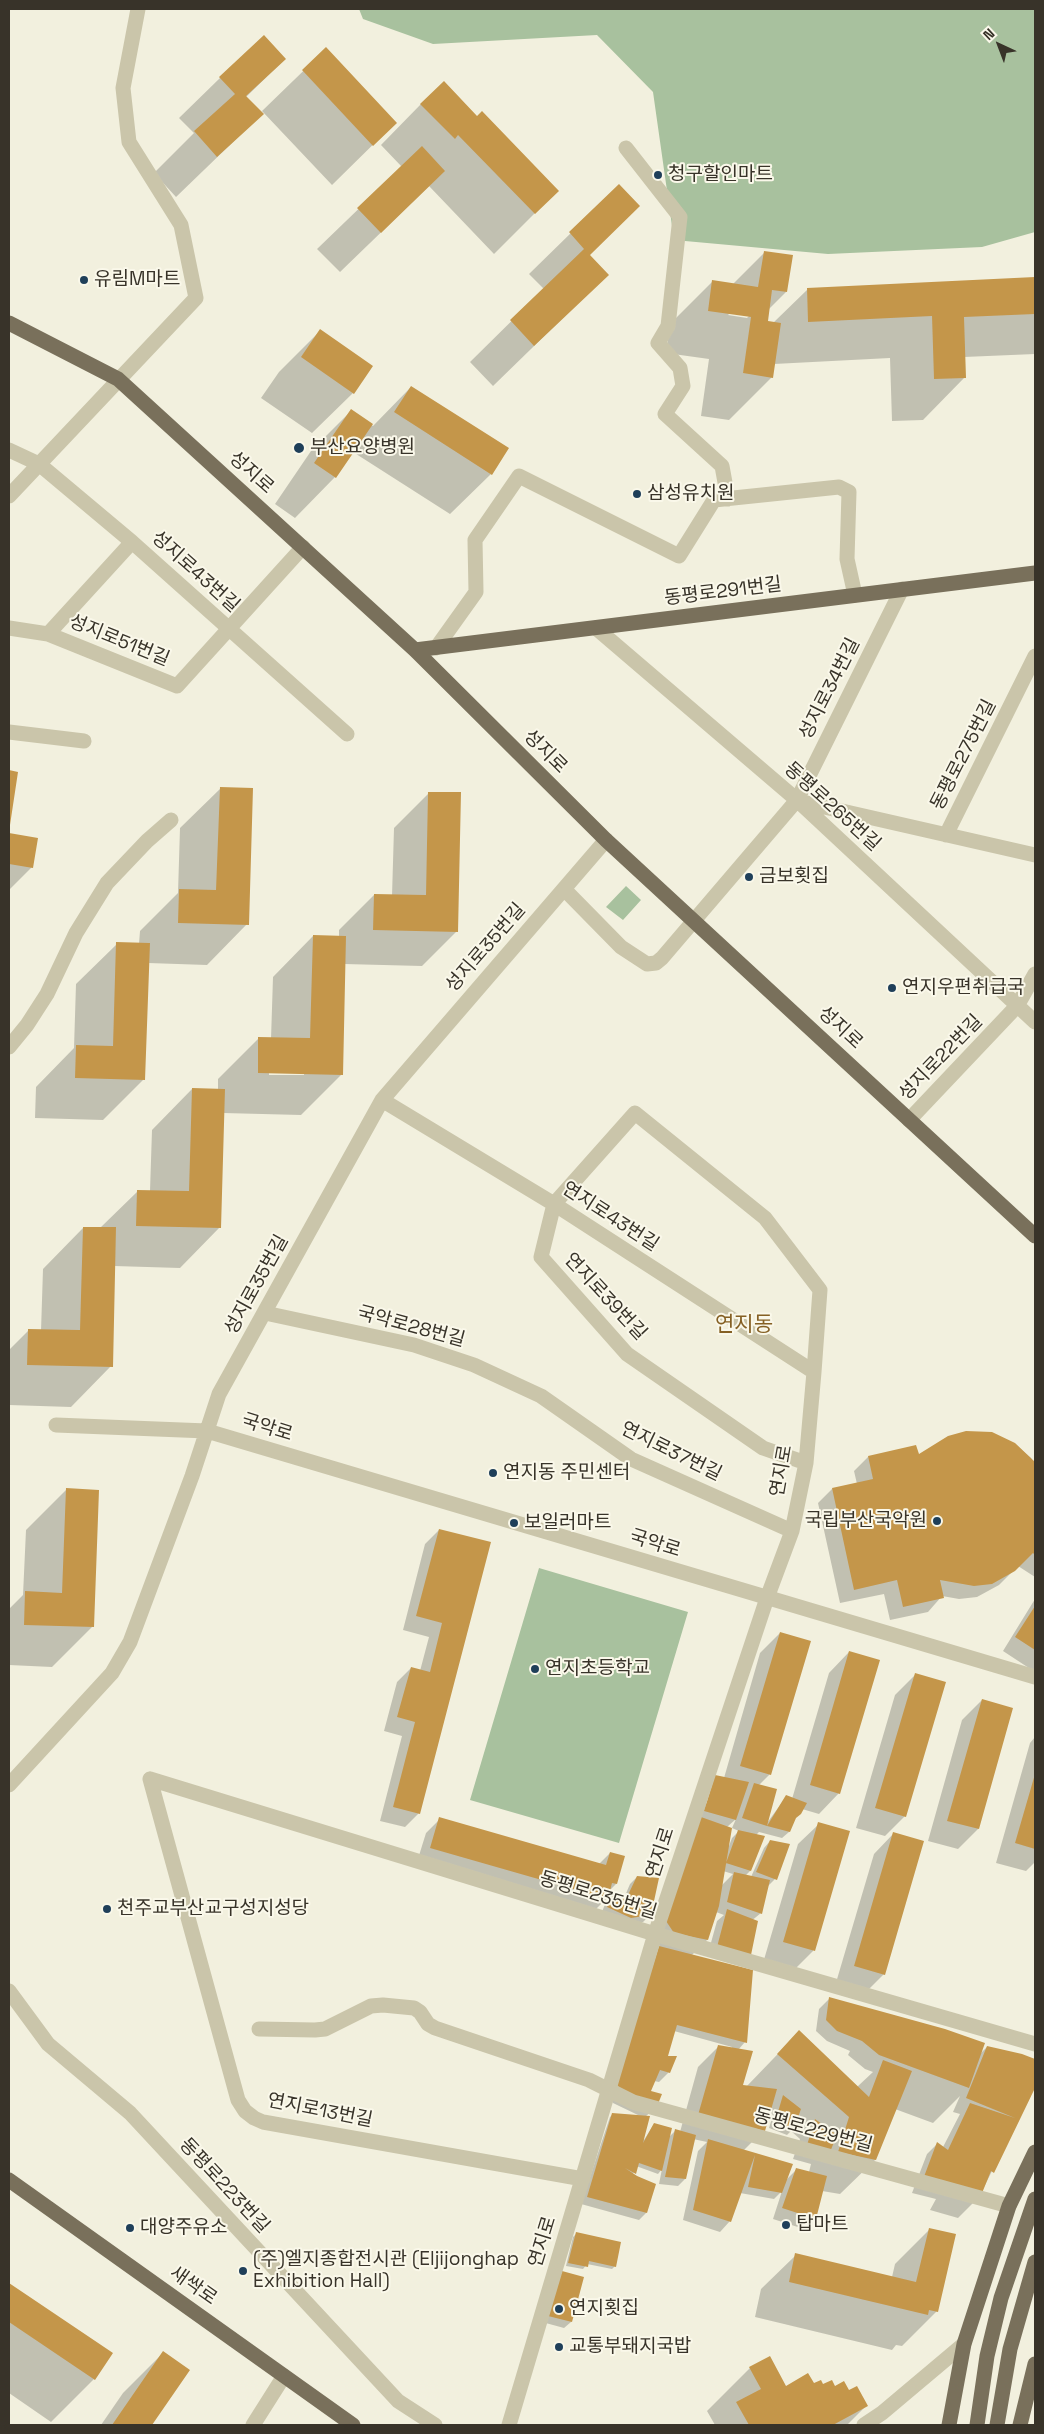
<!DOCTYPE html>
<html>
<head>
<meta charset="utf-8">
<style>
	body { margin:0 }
	#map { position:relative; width:1044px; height:2434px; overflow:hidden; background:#f2f0de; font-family:"Space Grotesk",sans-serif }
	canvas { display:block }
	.frame { position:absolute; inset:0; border:10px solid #383329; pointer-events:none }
	.north { position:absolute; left:974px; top:20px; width:50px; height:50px; -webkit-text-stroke:4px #faf8ea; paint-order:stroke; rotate:317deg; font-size:14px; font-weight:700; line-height:20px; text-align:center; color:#383329 }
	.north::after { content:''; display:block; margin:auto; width:18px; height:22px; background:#383329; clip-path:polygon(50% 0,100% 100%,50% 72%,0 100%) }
</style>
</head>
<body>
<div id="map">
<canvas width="1044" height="2434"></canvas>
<div class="frame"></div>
<div class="north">N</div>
</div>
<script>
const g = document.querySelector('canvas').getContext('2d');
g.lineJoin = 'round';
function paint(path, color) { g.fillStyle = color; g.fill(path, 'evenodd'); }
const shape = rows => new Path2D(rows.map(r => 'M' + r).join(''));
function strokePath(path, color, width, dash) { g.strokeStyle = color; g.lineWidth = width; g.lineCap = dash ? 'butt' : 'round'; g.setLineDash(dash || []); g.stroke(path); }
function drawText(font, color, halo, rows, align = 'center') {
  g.font = font + ' "Space Grotesk","Noto Sans KR",sans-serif'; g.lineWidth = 4; g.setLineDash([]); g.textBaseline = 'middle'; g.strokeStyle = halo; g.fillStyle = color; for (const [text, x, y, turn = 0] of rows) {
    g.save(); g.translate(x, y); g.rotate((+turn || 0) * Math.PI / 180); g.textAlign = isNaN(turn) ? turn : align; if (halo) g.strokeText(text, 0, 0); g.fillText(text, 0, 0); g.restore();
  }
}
paint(shape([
	[359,9,1035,9,1035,232,982,247,828,254,674,240,653,92,597,35,433,44,363,19],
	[626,886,641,900,623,920,606,907],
	[539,1568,688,1612,619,1843,470,1800]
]), '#a8c19e');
paint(shape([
	[326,49,395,123,332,185,262,111],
	[285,59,246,97,262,114,176,197,154,173,194,133,179,118,220,78],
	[421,104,477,117,557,191,494,254,429,186,340,272,317,249,402,167,381,145],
	[619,186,589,256,607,275,493,386,470,362,544,289,529,274],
	[764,253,786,292,768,310,766,322,773,323,808,289,1035,279,1035,354,964,357,965,377,923,420,892,421,890,358,774,364,772,377,729,420,701,416,709,359,666,353,670,324,713,281,733,284],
	[730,313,749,316,747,318,728,315],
	[320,331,353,393,312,433,261,398,279,372],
	[411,387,491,474,450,514,353,452,335,477,295,518,275,504,311,451,351,411,373,426],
	[9,771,17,773,9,824],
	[221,788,247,924,207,965,148,963,143,1080,103,1120,35,1118,36,1087,74,1048,76,984,117,944,139,944,140,931,178,893,180,828],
	[429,793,457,931,422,966,344,964,342,1074,301,1115,223,1113,220,1227,180,1268,114,1266,111,1366,71,1407,9,1405,9,1350,29,1330,41,1331,43,1269,83,1228,100,1228,138,1191,150,1191,152,1130,192,1089,218,1090,218,1079,259,1038,271,1039,273,977,313,936,339,937,339,930,374,895,392,896,394,828],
	[269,1072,304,1073,304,1075,269,1075],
	[9,835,36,839,32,867,9,890],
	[1015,1444,1031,1458,1035,1464,1035,1577,1018,1566,999,1585,977,1597,959,1599,942,1596,928,1612,890,1620,884,1594,840,1603,818,1503,832,1489,857,1484,854,1471,868,1457,918,1456],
	[66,1490,93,1626,52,1667,9,1665,9,1609,23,1595,26,1530],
	[439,1530,490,1543,419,1813,405,1827,380,1821,402,1736,384,1731,397,1682,411,1668,420,1671,429,1637,403,1630,425,1544],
	[1035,1599,1035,1672,1003,1651],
	[780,1633,770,1774,759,1785,767,1823,786,1797,792,1799,829,1673,849,1652,839,1793,819,1814,802,1809,793,1820,789,1832,782,1838,759,1832,756,1835,750,1871,745,1876,751,1877,764,1848,770,1841,775,1879,768,1886,761,1913,707,1957,717,1921,724,1915,716,1912,707,1940,691,1956,745,2042,738,2050,742,2086,746,2087,799,2032,857,2087,873,2072,865,2069,848,2055,850,2051,827,2041,816,2031,819,2009,830,1998,979,2055,987,2047,1022,2055,1035,2061,1035,2085,979,2197,958,2218,930,2210,936,2199,912,2193,927,2154,937,2144,943,2147,960,2114,953,2112,960,2096,933,2123,895,2109,875,2160,840,2194,822,2191,814,2219,804,2229,773,2219,782,2191,774,2199,740,2193,730,2221,720,2232,683,2220,698,2151,707,2142,693,2139,685,2179,678,2186,659,2184,662,2169,658,2174,636,2166,633,2174,654,2185,646,2213,639,2220,581,2204,610,2117,613,2114,640,2116,613,2103,606,2094,660,1947,653,1935,691,1825,724,1778,760,1653],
	[736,1819,732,1828,739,1831,732,1838,729,1846,727,1827],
	[723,1871,733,1874,721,1886],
	[674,2031,732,2047,731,2049,718,2047,698,2067,680,2132,675,2131,668,2138,654,2124,644,2140,645,2117,655,2108,650,2092,654,2081,659,2082,669,2072,666,2057],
	[769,2112,773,2115,769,2128,787,2135,791,2131,800,2139,793,2159,811,2164,809,2172,797,2169,785,2181,791,2165,743,2151,764,2130],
	[915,1675,905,1816,885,1836,856,1828,895,1695],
	[982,1700,978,1829,958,1849,928,1841,962,1720],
	[1035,1737,1035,1862,1026,1871,996,1863,1030,1743],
	[440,1819,599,1864,610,1853,616,1884,609,1891,607,1898,593,1912,417,1862,426,1833],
	[819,1824,848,1832,813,1951,793,1971,763,1963,798,1844],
	[894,1833,884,1974,863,1995,835,1986,874,1854],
	[637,1877,650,1915,643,1922,624,1925,601,1914,606,1902,613,1895,624,1898,630,1884],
	[930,2229,937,2311,902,2346,896,2345,892,2350,755,2317,761,2289,796,2255,892,2277,895,2264],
	[576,2234,615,2266,612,2269,587,2264,583,2269,566,2266,573,2237],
	[563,2273,571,2322,564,2328,542,2322],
	[9,2284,111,2354,94,2379,51,2422,9,2393],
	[163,2353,189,2370,151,2425,101,2425,123,2393],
	[750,2368,785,2387,813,2385,848,2391,866,2406,847,2425,715,2425,707,2411]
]), '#0003');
paint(shape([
	[264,35,286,59,246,96,264,114,217,157,194,131,235,94,219,77],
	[326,47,397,123,373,146,302,70],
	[444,81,477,116,482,111,559,191,535,214,458,135,455,139,420,104],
	[422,146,445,171,381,233,357,208],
	[619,184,640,206,590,255,609,275,534,346,510,320,584,249,569,232],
	[764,251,793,255,787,292,772,290,768,321,781,323,773,378,743,373,751,317,708,311,712,280,758,287],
	[1035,277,1035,314,964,317,966,378,934,379,932,316,808,322,807,288],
	[320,329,373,366,354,394,301,357],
	[411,386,509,448,492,475,394,412],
	[351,409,373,424,336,478,314,463],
	[9,770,18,772,10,825,9,825],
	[220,787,253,788,249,925,178,923,179,889,216,890],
	[428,792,461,792,458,932,373,930,374,894,426,895],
	[9,833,38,838,33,868,9,864],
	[313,935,346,936,343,1075,258,1073,258,1037,310,1038],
	[116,942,150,943,145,1080,75,1078,76,1045,113,1046],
	[192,1088,225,1089,221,1228,136,1226,137,1190,189,1191],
	[83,1227,116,1227,113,1367,27,1365,28,1329,80,1330],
	[966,1431,992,1432,1015,1443,1035,1462,1035,1555,1033,1553,1015,1571,992,1584,974,1586,940,1580,944,1598,903,1607,897,1580,854,1590,832,1488,873,1479,868,1456,916,1445,919,1454,948,1436],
	[66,1488,99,1490,94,1627,24,1625,25,1591,62,1593],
	[439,1529,491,1542,420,1814,393,1807,415,1722,397,1717,411,1667,430,1672,442,1623,416,1616],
	[1035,1606,1035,1650,1015,1637],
	[780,1632,811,1641,771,1775,740,1766],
	[849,1651,880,1660,840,1794,810,1785],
	[915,1673,946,1682,906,1817,875,1808],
	[982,1699,1013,1708,979,1829,947,1821],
	[1035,1774,1035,1849,1015,1843],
	[715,1775,749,1782,736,1820,704,1811],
	[754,1783,777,1789,767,1826,742,1818],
	[786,1795,807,1803,801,1814,796,1818,790,1832,767,1826],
	[439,1817,606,1865,610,1852,625,1856,617,1884,612,1883,608,1899,430,1848],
	[701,1817,732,1828,719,1906,708,1940,674,1933,666,1921],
	[818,1822,850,1831,815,1951,783,1942],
	[738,1830,765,1836,751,1871,726,1863],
	[893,1832,924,1841,885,1975,854,1966],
	[770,1840,790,1844,777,1880,756,1872],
	[734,1872,770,1880,762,1914,727,1902],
	[637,1876,659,1878,651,1915,631,1918,607,1907,613,1894,627,1897],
	[727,1909,758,1921,751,1955,717,1947],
	[659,1946,753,1970,747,2043,677,2025,668,2056,677,2056,670,2073,660,2070,651,2091,662,2094,656,2109,623,2093,616,2083],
	[829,1997,945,2029,985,2043,969,2088,879,2055,862,2041,837,2031,826,2020],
	[799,2030,869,2097,883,2060,912,2071,876,2160,838,2152,849,2117,777,2054],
	[718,2045,753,2051,743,2085,777,2089,765,2131,698,2115],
	[987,2046,1022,2054,1035,2059,1035,2088,994,2173,991,2171,980,2198,922,2182,937,2142,948,2150,970,2103,1015,2118,966,2098],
	[783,2095,801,2109,794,2129,775,2122],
	[612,2113,650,2116,643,2143,654,2123,672,2128,662,2171,639,2163,636,2174,625,2168,637,2176,656,2184,647,2213,587,2197],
	[815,2119,837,2135,830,2152,807,2145],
	[675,2129,696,2135,686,2179,665,2177],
	[708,2139,793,2164,782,2193,748,2187,755,2155,731,2222,693,2210],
	[796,2168,827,2176,816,2219,782,2208],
	[929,2228,956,2234,938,2312,929,2310,928,2315,789,2282,795,2253,916,2282],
	[576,2232,621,2242,616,2267,589,2261,588,2267,568,2263],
	[562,2271,584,2277,572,2322,548,2316],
	[9,2283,113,2353,95,2380,9,2322],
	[163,2351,190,2370,152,2425,112,2425],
	[770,2356,786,2386,808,2373,814,2383,821,2380,823,2384,832,2380,835,2386,844,2381,849,2390,857,2386,868,2406,833,2425,749,2425,736,2402,761,2389,749,2367]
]), '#c4964a');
strokePath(shape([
	[626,148,680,217,668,326,658,343,680,368,683,386,665,414,722,466,728,499],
	[9,450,39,464,132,542,347,734],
	[9,496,196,298,181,225,129,142,123,88,138,9],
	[9,628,48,634,177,686,303,547],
	[596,628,797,800,1035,1022],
	[48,634,132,542],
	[436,648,476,592,475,540,519,476,679,556,714,500,839,487,849,492,847,559,855,595],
	[9,732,84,741],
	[798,801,1035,855],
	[946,835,1035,656],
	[564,889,621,947,647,964,656,963,662,958,797,800,902,589],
	[9,1047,27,1025,47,994,76,933,107,883,147,841,171,820],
	[382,1100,554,1204,814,1372],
	[909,1120,1017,1006,1035,974],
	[265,1313,414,1345,474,1365,541,1396,631,1459,792,1531],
	[56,1425,207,1431,1035,1677],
	[150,1779,655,1934,1035,2044],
	[150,1779,238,2100,245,2111,254,2118,263,2122,583,2179],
	[9,1785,112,1673,130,1642,192,1476,219,1394,382,1100,606,840],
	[9,1991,48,2044,130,2113,398,2401,435,2425],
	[259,2029,315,2030,325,2029,371,2006,383,2005,414,2008,420,2012,428,2024,435,2028,589,2080,633,2102,1009,2206],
	[253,2425,284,2376],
	[509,2425,655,1934,767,1598,792,1531,806,1463,814,1372,820,1290,765,1218,635,1113,554,1204,541,1257,627,1354,763,1448,806,1463],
	[864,2425,882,2413,964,2344]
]), '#cac5aa', 15);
strokePath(shape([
	[9,323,118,379,415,650,606,840,1035,1236],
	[415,650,1035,573],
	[9,2180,353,2425],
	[949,2425,964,2344,1009,2206,1035,2152],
	[977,2425,987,2356,1001,2298,1035,2199],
	[997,2425,1010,2349,1035,2262],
	[1020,2425,1035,2364]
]), '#79705b', 15);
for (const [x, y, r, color] of [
	[658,175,5,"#1f3f59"],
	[84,280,5,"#1f3f59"],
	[299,448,6,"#1f3f59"],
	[637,494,5,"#1f3f59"],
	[749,877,5,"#1f3f59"],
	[892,988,5,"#1f3f59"],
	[493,1473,5,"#1f3f59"],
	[937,1521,5,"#1f3f59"],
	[514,1523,5,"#1f3f59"],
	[535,1669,5,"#1f3f59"],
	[107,1909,5,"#1f3f59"],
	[786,2225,5,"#1f3f59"],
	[130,2228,5,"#1f3f59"],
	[243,2271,5,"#1f3f59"],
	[559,2309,5,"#1f3f59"],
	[559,2347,5,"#1f3f59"]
]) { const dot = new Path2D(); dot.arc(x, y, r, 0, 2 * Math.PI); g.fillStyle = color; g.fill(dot); strokePath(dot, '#faf8ea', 2); }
drawText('19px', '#383329', '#faf8ea', [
	["청구할인마트",668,175],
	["유림M마트",94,280],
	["부산요양병원",310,448],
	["삼성유치원",647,494],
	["금보횟집",759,877],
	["연지우편취급국",902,988],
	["연지동 주민센터",503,1473],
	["국립부산국악원",927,1521,"right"],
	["보일러마트",524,1523],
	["연지초등학교",545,1669],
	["천주교부산교구성지성당",117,1909],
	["탑마트",796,2225],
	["대양주유소",140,2228],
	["(주)엘지종합전시관 (Eljijonghap",253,2260],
	["Exhibition Hall)",253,2282],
	["연지횟집",569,2309],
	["교통부돼지국밥",569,2347]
], 'left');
drawText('19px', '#383329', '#faf8ea', [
	["성지로",251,473,42],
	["성지로43번길",195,572,42],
	["동평로291번길",723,592,-7],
	["성지로51번길",119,641,22],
	["성지로34번길",830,689,-63],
	["성지로",545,752,45],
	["동평로275번길",964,755,-63],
	["동평로265번길",832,807,42],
	["성지로35번길",486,948,-49],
	["성지로",840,1028,43],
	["성지로22번길",941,1058,-46],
	["연지로43번길",610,1217,33],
	["성지로35번길",257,1285,-61],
	["연지로39번길",605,1297,47],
	["국악로28번길",411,1327,15],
	["국악로",267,1428,17],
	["연지로37번길",671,1452,26],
	["연지로",782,1471,-80],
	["국악로",655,1544,17],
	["연지로",661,1853,-72],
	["동평로235번길",598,1896,17],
	["연지로13번길",320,2111,11],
	["동평로229번길",813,2131,15],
	["동평로223번길",224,2186,47],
	["연지로",543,2242,-73],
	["새싹로",193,2286,35]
]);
drawText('21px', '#856024', '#faf8ea', [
	["연지동",744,1325]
]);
</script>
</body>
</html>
